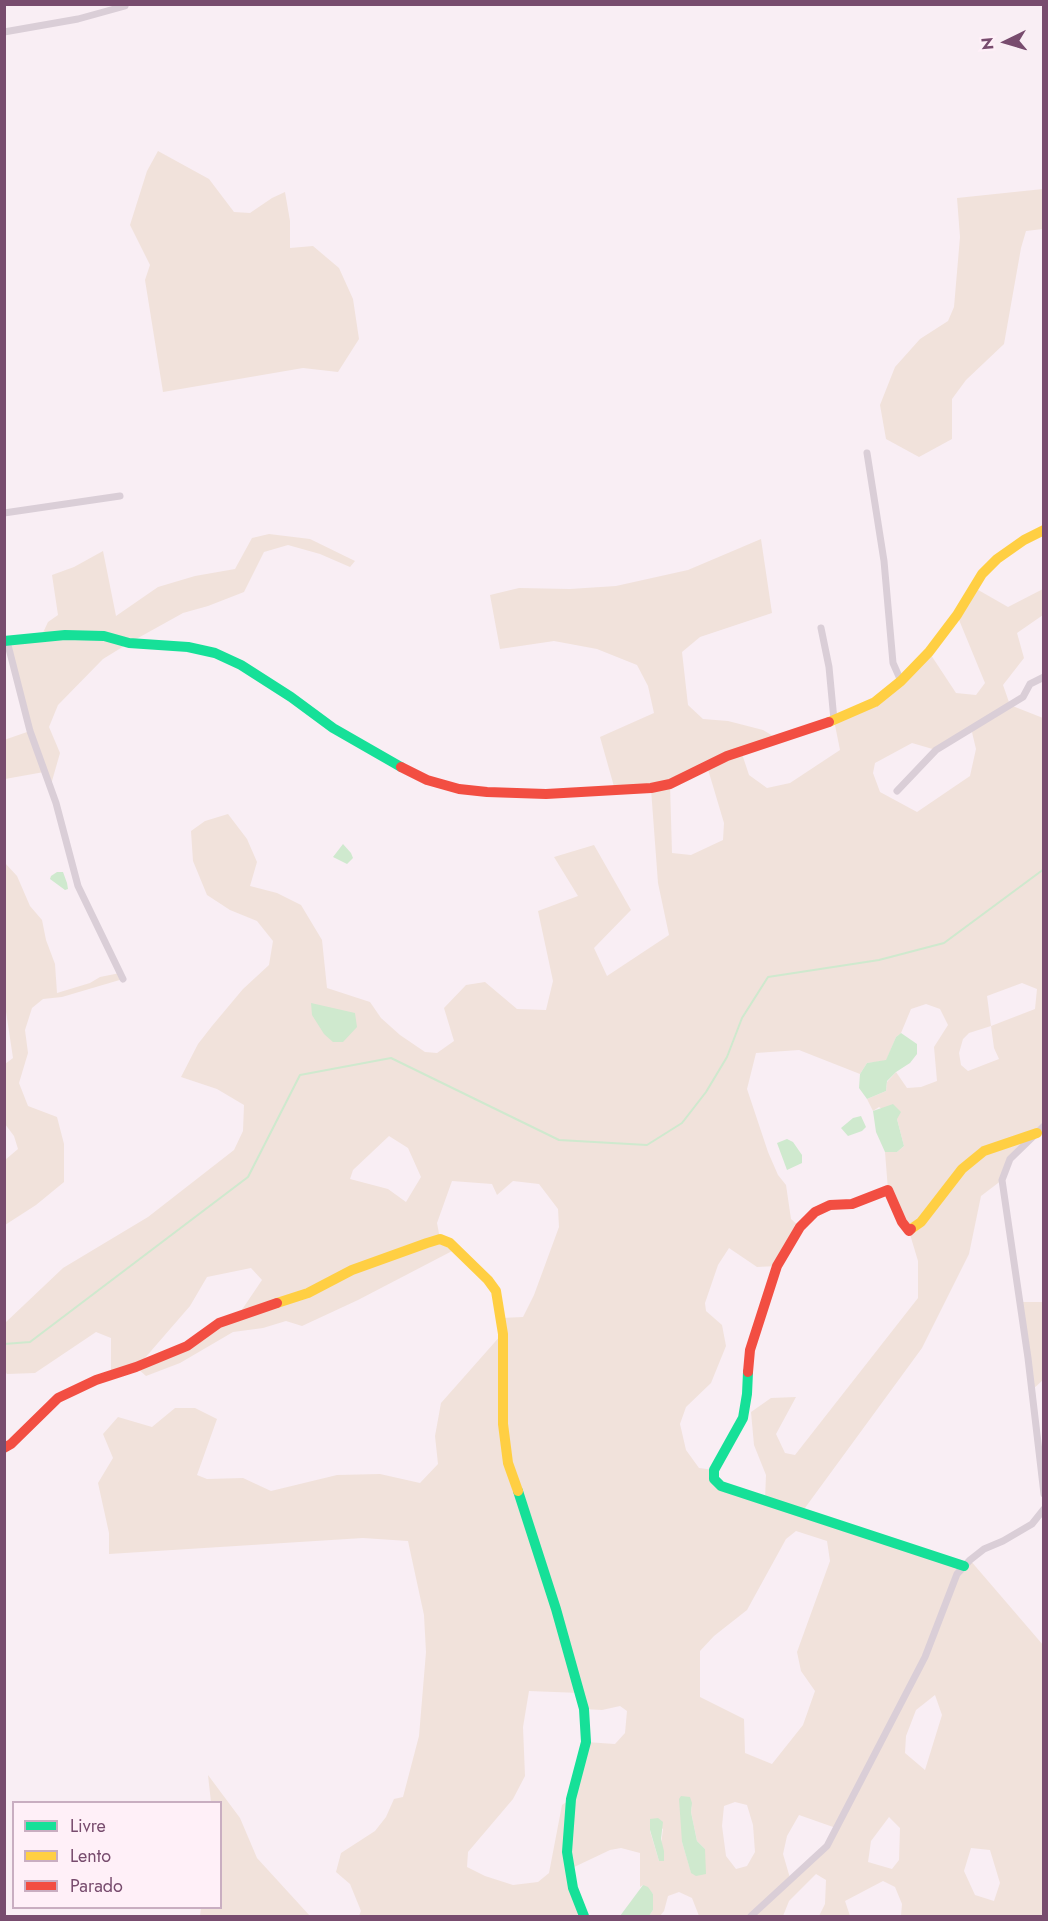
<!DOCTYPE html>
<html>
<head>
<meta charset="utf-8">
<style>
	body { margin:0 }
	#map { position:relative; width:1048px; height:1921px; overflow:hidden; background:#f9eef4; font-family:Jost,sans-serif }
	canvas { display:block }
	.frame { position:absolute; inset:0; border:6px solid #784c6e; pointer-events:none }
	.legend { position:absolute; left:12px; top:1801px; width:210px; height:108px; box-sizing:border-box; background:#fff0f8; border:2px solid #c9aec1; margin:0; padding:8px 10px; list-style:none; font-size:18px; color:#784c6e }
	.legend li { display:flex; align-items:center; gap:12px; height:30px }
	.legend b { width:30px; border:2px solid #c9aec1 }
	.north { position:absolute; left:976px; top:12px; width:60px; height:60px; -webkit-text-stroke:4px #fff0f8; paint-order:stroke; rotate:265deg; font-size:16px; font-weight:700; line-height:24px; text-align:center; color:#784c6e }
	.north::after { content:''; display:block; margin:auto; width:21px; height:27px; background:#784c6e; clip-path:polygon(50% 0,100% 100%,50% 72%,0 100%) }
</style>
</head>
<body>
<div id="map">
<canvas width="1048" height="1921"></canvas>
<div class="frame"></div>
<ul class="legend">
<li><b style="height:8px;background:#16e098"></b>Livre</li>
<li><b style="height:8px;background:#ffcf43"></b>Lento</li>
<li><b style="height:8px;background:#f24e42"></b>Parado</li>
</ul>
<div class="north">N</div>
</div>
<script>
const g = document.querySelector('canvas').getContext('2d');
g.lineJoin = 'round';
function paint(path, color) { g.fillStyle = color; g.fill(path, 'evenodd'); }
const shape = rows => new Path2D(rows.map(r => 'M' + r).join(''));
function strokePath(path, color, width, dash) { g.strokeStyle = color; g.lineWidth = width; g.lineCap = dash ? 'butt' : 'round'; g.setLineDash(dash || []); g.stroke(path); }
paint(shape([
	[158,151,209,179,234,212,250,213,272,198,285,192,290,221,290,248,313,246,339,268,353,299,359,339,338,372,303,368,163,392,145,280,150,265,130,225,147,171],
	[1043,189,1043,229,1026,231,1021,248,1004,344,966,380,952,399,952,439,919,457,886,439,880,405,895,367,920,339,948,321,954,307,960,237,957,198],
	[269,534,310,539,355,561,350,567,320,554,288,545,264,552,244,592,208,606,183,613,129,643,103,659,58,705,49,727,60,753,50,788,44,772,5,779,4,740,30,731,7,641,41,637,48,622,58,615,52,575,74,567,103,551,116,616,158,587,195,576,235,569,252,538],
	[761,539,772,613,700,637,682,652,688,705,703,719,728,721,763,730,778,739,741,751,749,775,767,788,790,783,840,750,834,720,875,702,929,652,956,693,976,695,985,683,957,615,973,587,1008,607,1043,589,1043,615,1017,633,1024,658,1003,685,1010,705,1043,718,1043,1126,1010,1159,1002,1180,981,1196,969,1254,922,1348,802,1512,964,1566,970,1560,1043,1645,1043,1916,901,1916,902,1904,895,1887,883,1881,845,1901,850,1916,819,1916,825,1904,826,1880,816,1874,789,1901,783,1916,699,1916,692,1898,679,1892,668,1896,664,1911,660,1916,649,1916,653,1910,653,1894,643,1885,640,1887,640,1853,621,1848,610,1850,570,1869,584,1916,359,1916,361,1911,350,1884,336,1872,341,1853,375,1831,386,1817,394,1799,403,1797,419,1736,426,1652,424,1615,408,1541,363,1538,109,1554,109,1533,98,1483,113,1458,103,1434,118,1417,152,1427,175,1408,195,1408,217,1419,197,1475,207,1479,243,1478,271,1491,337,1475,380,1474,420,1483,438,1464,435,1436,441,1403,502,1334,501,1318,523,1317,534,1295,559,1227,558,1209,539,1184,513,1181,497,1195,492,1184,452,1181,437,1223,440,1239,456,1249,358,1300,302,1326,286,1321,263,1328,233,1332,180,1363,146,1376,136,1367,111,1376,111,1338,96,1332,35,1373,7,1374,5,1371,5,1323,63,1268,148,1217,234,1150,243,1131,244,1105,217,1089,181,1077,198,1044,212,1026,243,989,269,965,273,941,257,921,230,910,207,895,193,861,191,831,205,821,228,814,247,839,257,862,250,886,277,893,301,905,322,940,327,988,370,1002,381,1018,400,1035,425,1052,437,1053,454,1041,444,1008,466,985,485,982,517,1009,546,1010,553,981,538,911,578,896,554,857,594,845,631,910,594,948,607,976,669,935,658,883,651,789,615,790,600,737,654,713,648,686,637,665,597,649,554,641,500,649,490,595,519,588,570,589,616,586,688,570],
	[971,728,976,749,970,776,917,812,880,792,873,773,875,763,912,743,936,750],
	[707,766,724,823,723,840,691,855,672,853,670,784],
	[1022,983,1037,989,1035,1009,991,1026,987,996],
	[926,1004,940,1009,948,1025,934,1047,937,1081,921,1087,907,1088,896,1072,887,1082,886,1091,867,1099,873,1111,879,1107,897,1119,904,1146,897,1152,885,1152,888,1190,909,1231,918,1261,918,1298,795,1455,785,1453,776,1434,796,1397,771,1398,751,1412,754,1445,766,1475,765,1500,714,1479,714,1470,699,1468,686,1450,680,1424,686,1407,711,1383,726,1346,722,1325,706,1311,705,1303,718,1265,729,1248,757,1267,777,1266,800,1227,791,1219,786,1185,778,1175,768,1152,747,1089,756,1053,799,1050,860,1074,867,1063,886,1061,896,1037,901,1033,911,1009],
	[991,1026,994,1048,999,1059,968,1071,961,1065,959,1053,963,1039,969,1033],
	[389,1136,408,1148,421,1177,406,1202,388,1189,350,1179,353,1170],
	[251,1268,262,1280,237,1317,138,1366,190,1306,207,1277],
	[796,1531,827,1541,830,1561,797,1652,801,1671,815,1691,803,1725,772,1764,745,1753,744,1719,700,1697,700,1651,714,1636,747,1610,786,1539],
	[529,1691,580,1693,584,1709,602,1710,620,1706,627,1711,625,1733,615,1744,586,1742,571,1799,562,1805,549,1873,538,1882,513,1885,485,1876,467,1867,468,1852,513,1799,525,1776,523,1727],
	[935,1695,942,1715,925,1770,905,1753,906,1736,916,1710],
	[735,1802,747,1805,753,1825,755,1852,747,1866,736,1869,726,1856,722,1826,724,1806],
	[692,1803,691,1812,697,1841,705,1849,705,1874,691,1872,682,1842],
	[799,1815,836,1828,827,1846,790,1878,783,1854,787,1836],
	[889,1817,900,1828,899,1860,892,1869,868,1862,871,1841],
	[650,1819,663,1829,659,1861,650,1831],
	[971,1848,990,1850,1000,1883,994,1901,975,1895,964,1871],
	[5,863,17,876,30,906,42,920,46,940,55,964,57,993,90,983,100,977,120,973,123,979,62,997,43,999,32,1008,25,1030,28,1053,19,1083,28,1106,57,1117,64,1144,64,1182,36,1205,5,1225,5,1160,18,1149,14,1136,5,1124,5,1064,13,1058,5,1005],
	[1020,1302,1043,1302,1043,1380,1032,1390],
	[208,1775,240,1818,257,1858,310,1916,200,1916,201,1908,220,1908,220,1802,211,1802]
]), '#f1e2db');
paint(shape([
	[343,844,351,853,353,858,347,864,333,857],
	[57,872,63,872,67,883,68,889,65,890,50,879,51,876],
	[311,1003,355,1013,357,1027,343,1042,333,1042,324,1034,312,1015],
	[901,1033,917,1044,917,1054,910,1063,896,1072,887,1081,886,1091,867,1099,859,1088,860,1074,867,1063,886,1060,896,1037],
	[893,1104,901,1112,897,1119,904,1146,897,1152,885,1152,876,1132,873,1111],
	[861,1116,866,1127,862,1131,848,1136,841,1128,853,1118],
	[787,1139,793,1142,802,1155,802,1163,787,1170,777,1143],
	[681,1796,690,1797,692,1803,691,1812,697,1841,705,1849,706,1874,696,1876,691,1873,682,1842,679,1799],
	[658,1818,663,1822,661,1839,664,1851,664,1861,659,1861,650,1830,650,1819],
	[643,1885,648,1887,653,1894,653,1910,649,1916,620,1916]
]), '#cfe9ce');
strokePath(shape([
	[4,1344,30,1342,248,1177,300,1075,391,1058,559,1140,647,1145,682,1123,706,1092,727,1057,742,1018,768,977,879,960,944,943,1044,869]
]), '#cfe9ce', 2);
strokePath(shape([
	[4,32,78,19,125,6],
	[867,453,884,561,893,663,901,681],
	[4,513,120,496],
	[821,628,829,667,834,720],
	[7,641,30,731,56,803,78,886,123,979],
	[897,791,936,750,1023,697,1030,684,1044,677],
	[1044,1126,1010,1159,1002,1180,1028,1358,1044,1494],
	[751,1916,827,1846,925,1657,957,1574,970,1560,984,1549,1003,1541,1032,1524,1044,1509]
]), '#daced7', 7);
strokePath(shape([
	[4,641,65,635,104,636,129,643,188,647,215,653,241,665,291,697,333,728,401,767],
	[748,1372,747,1394,743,1418,714,1470,714,1479,721,1486,964,1566],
	[518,1491,556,1609,584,1709,586,1742,571,1799,567,1852,573,1888,584,1916]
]), '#16e098', 10);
strokePath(shape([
	[829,722,875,702,901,681,929,652,957,615,982,574,997,559,1024,540,1044,530],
	[911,1229,921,1222,962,1169,984,1151,1037,1133],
	[277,1303,308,1293,352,1270,427,1243,440,1239,450,1243,488,1280,496,1291,503,1334,503,1424,508,1463,518,1491]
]), '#ffcf43', 10);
strokePath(shape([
	[401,767,427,780,459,789,487,792,546,794,651,788,670,784,727,756,829,722],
	[748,1372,750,1350,777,1266,800,1227,815,1212,830,1205,852,1204,888,1190,902,1222,909,1231,911,1229],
	[4,1448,11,1444,58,1398,96,1380,136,1367,187,1346,219,1323,277,1303]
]), '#f24e42', 10);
</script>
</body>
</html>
